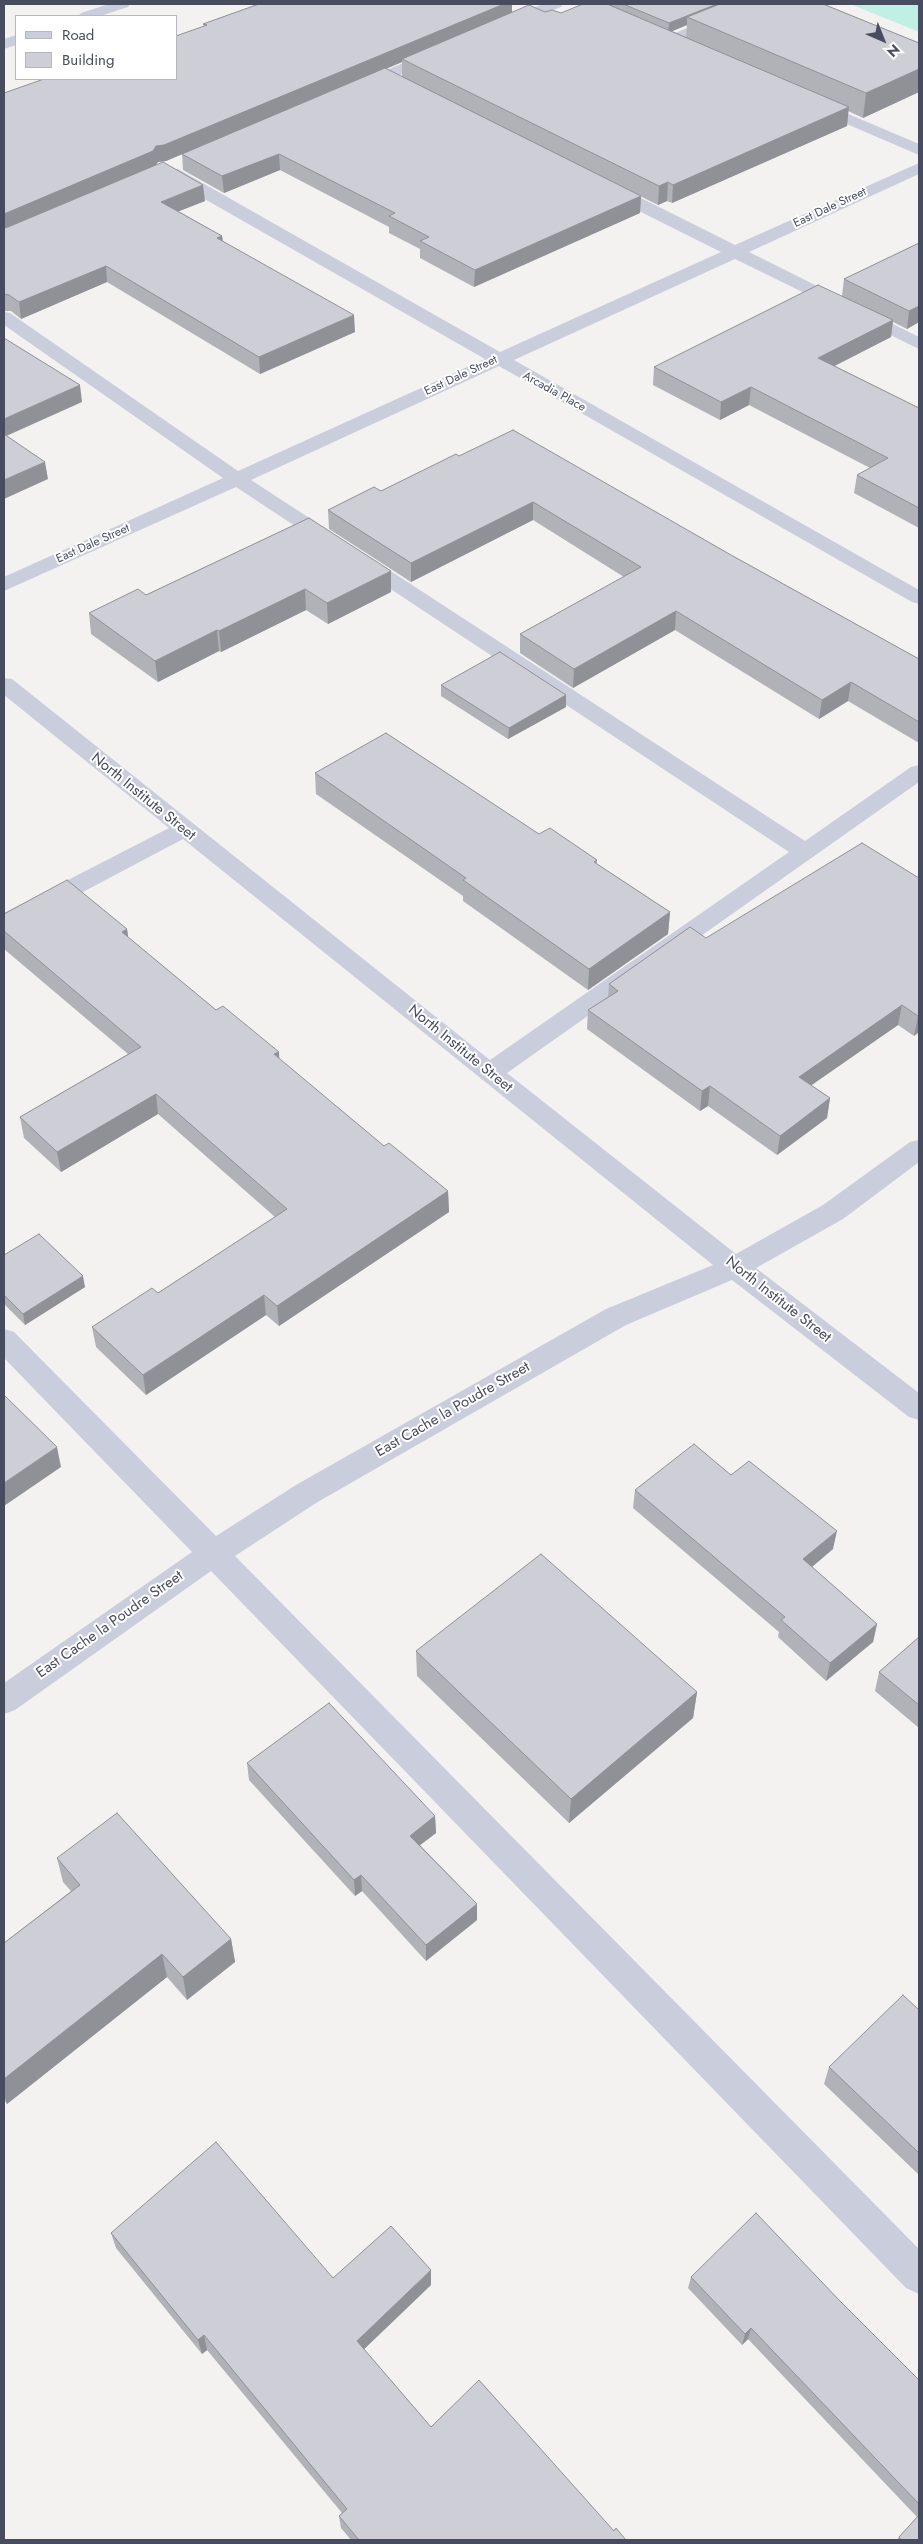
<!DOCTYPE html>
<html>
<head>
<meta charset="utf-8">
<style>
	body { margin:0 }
	#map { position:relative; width:923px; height:2544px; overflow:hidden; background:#f3f2f1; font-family:Jost,sans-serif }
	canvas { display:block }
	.frame { position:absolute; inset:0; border:5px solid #484c5f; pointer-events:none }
	.legend { position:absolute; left:15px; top:15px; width:162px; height:65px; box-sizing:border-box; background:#fff; border:1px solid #b6b7bf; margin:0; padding:6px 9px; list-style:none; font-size:15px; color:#484c5f }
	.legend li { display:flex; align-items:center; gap:10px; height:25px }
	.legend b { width:25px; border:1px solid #b6b7bf }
	.north { position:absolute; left:858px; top:15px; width:50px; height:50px; -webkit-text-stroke:4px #fff; paint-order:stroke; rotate:136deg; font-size:14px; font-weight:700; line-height:20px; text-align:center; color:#484c5f }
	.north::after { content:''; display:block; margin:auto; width:18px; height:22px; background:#484c5f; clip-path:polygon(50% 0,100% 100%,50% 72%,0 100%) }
</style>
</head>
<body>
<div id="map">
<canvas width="923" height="2544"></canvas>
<div class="frame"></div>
<ul class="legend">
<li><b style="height:6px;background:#cacddb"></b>Road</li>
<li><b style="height:14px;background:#cecfd6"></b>Building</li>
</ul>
<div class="north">N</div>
</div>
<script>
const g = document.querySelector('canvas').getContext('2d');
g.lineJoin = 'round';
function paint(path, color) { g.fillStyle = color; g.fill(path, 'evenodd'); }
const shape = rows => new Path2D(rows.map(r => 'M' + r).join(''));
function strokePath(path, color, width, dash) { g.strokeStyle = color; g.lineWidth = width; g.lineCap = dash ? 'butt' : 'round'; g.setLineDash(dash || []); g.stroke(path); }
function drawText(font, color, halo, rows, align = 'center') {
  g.font = font + ' Jost,sans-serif'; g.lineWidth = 4; g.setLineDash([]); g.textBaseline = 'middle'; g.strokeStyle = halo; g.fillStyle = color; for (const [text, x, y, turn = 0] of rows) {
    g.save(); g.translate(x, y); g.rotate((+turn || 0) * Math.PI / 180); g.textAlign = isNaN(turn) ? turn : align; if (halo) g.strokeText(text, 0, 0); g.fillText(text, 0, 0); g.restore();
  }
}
paint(shape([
	[850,4,919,4,919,32]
]), '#c0f0e4');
paint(shape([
	[109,4,130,4,128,7,100,16,78,16,81,13,109,4],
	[543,4,563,4,561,7,512,27,507,29,499,24,502,21,543,4],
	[745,4,764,4,762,7,673,44,668,46,660,41,663,38,745,4],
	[16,35,16,45,4,49,4,39,16,35],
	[437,49,445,54,442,57,365,90,353,90,351,87,353,84,437,49],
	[813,99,919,144,919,155,807,107,805,104,813,99],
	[919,163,919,174,749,252,919,337,919,349,735,259,514,360,919,590,919,604,912,602,499,366,251,480,805,841,911,767,919,765,919,782,507,1073,736,1254,823,1205,910,1142,919,1140,919,1162,843,1219,756,1268,919,1393,919,1420,909,1417,732,1280,626,1325,316,1503,235,1556,919,2249,919,2294,906,2288,211,1571,15,1710,4,1714,4,1683,192,1552,4,1358,4,1329,14,1332,216,1536,296,1485,606,1309,713,1265,183,839,13,929,4,931,4,913,169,828,4,695,4,678,12,679,490,1060,789,852,236,487,4,591,4,577,223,478,4,325,4,312,10,313,238,471,485,359,166,177,164,173,166,169,178,169,500,352,721,252,601,192,599,188,601,184,613,184,735,245,919,163]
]), '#cacddb');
paint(shape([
	[259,4,512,4,512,12,561,13,611,5,611,4,823,4,919,43,919,92,863,118,848,111,847,126,672,203,667,201,658,205,510,131,641,196,640,213,474,287,420,258,420,249,389,233,389,227,280,170,224,193,183,170,182,154,166,161,158,162,155,165,205,201,178,211,222,236,223,241,355,332,260,374,107,282,21,319,11,311,4,311,4,93,176,79,204,26,203,24],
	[687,25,686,37,672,31],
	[402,62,402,77,386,69],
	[919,243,919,322,907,329,893,322,891,337,835,366,919,408,919,528,854,493,857,475,870,468,749,405,720,420,653,385,654,367,842,296,844,279],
	[459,456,731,555,919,659,919,743,848,701,819,719,675,630,573,688,520,653,520,634,624,577,533,520,411,582,329,529,328,510,381,491],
	[309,518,391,592,328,624,306,610,221,652,219,651,158,682,91,634,89,613,146,595],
	[441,685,566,695,566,707,508,739,441,696],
	[315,773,539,834,597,860,597,864,670,912,668,934,588,990,463,901,463,896,316,794],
	[919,878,919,1032,914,1036,898,1025,811,1085,830,1098,827,1118,777,1155,708,1106,700,1111,587,1029,588,1010,608,997,609,984,706,938],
	[4,914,127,929,128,937,216,1010,279,1052,279,1059,384,1146,448,1191,449,1212,279,1326,266,1315,146,1395,96,1347,92,1327,158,1293,275,1217,158,1114,61,1172,24,1138,20,1117,128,1054,4,949],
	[4,1255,85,1287,25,1325,4,1304],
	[731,1475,833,1549,812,1567,877,1624,873,1642,826,1681,778,1637,779,1632,633,1508,635,1490],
	[919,1637,919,1728,875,1691,879,1672],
	[416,1651,697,1692,693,1718,569,1823,417,1676],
	[247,1763,435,1816,436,1833,420,1845,477,1904,477,1920,426,1961,362,1891,355,1896,249,1780],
	[57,1858,231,1939,235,1962,187,2000,167,1977,7,2104,4,2100,4,1943,71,1891,63,1882],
	[919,2010,919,2173,918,2174,824,2084,829,2067],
	[111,2233,333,2278,431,2285,364,2349,431,2427,614,2531,626,2540,351,2540,341,2528,339,2516,342,2513,207,2350,202,2354,116,2248],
	[691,2277,840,2301,919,2380,919,2540,897,2540,899,2537,917,2517,748,2339,742,2345,688,2288]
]), '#b1b2b8');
paint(shape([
	[504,4,512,4,512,15,402,59,402,62,166,161,158,162,155,167,4,231,4,214,156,146],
	[717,4,739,4,687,17,687,25,668,33,669,23],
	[919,69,919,92,863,118,866,93],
	[849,107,847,126,672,203,673,185],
	[279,154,280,170,224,193,222,176],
	[668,182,667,201,658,205,659,186],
	[203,185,205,201,162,218,161,202],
	[641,196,640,213,474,287,475,270],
	[222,236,224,252,217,238],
	[106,266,107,282,21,319,19,302],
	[919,306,919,322,907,329,909,311],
	[354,315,355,332,260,374,259,357],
	[893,320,891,337,816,375,818,358],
	[80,385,82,402,4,437,4,419],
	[751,387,749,405,720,420,721,402],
	[45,462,48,479,4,499,4,480],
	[533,502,533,520,411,582,411,563],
	[391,571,391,592,328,624,327,603],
	[305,589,306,610,221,652,219,631],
	[676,611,675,630,573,688,574,669],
	[217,630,219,651,158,682,155,661],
	[851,682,848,701,819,719,822,700],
	[566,695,566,707,508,739,509,728],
	[670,912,668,934,588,990,589,969],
	[127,929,130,950,122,932],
	[902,1005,898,1025,796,1096,799,1077],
	[919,1015,919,1032,914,1036,918,1016],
	[279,1052,280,1072,274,1054],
	[710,1086,708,1106,700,1111,702,1091],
	[156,1094,158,1114,61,1172,57,1152],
	[830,1098,827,1118,777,1155,780,1136],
	[448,1191,449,1212,279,1326,277,1306],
	[83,1276,85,1287,25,1325,23,1314],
	[264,1295,266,1315,146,1395,143,1375],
	[57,1447,61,1467,4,1506,4,1483],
	[837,1531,833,1549,800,1577,803,1559],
	[877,1624,873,1642,826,1681,830,1663],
	[697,1692,693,1718,569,1823,571,1799],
	[435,1816,436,1833,411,1852,410,1836],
	[361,1875,362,1891,355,1896,354,1880],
	[477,1904,477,1920,426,1961,426,1945],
	[231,1939,235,1962,187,2000,183,1977],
	[162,1954,167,1977,7,2104,4,2094,4,2079],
	[431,2270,431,2285,358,2355,357,2341],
	[751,2328,748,2339,742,2345,745,2334],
	[204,2335,207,2350,202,2354,198,2340]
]), '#909196');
const building = shape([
	[259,4,504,4,164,145,156,146,153,151,4,214,4,93,44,79,176,79,176,36,207,25,203,24,259,4],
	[583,4,607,4,849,107,673,185,668,182,659,186,402,59,529,5,545,12,552,10,561,13,583,4],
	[623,4,717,4,669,23,623,4],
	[720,4,823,4,919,43,919,69,866,93,687,17,720,4],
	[385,68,641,196,475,270,420,241,429,237,389,216,395,213,279,154,222,176,182,154,385,68],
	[163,162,203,185,161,202,222,236,217,238,354,315,259,357,106,266,19,302,9,295,4,294,4,228,8,227,163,162],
	[919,243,919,306,909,311,844,279,919,243],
	[818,285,893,320,818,358,919,408,919,508,857,475,888,458,751,387,721,402,654,367,818,285],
	[4,338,80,385,4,419,4,338],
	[513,430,731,555,919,659,919,722,851,682,822,700,676,611,574,669,520,634,641,567,533,502,411,563,328,510,374,487,381,491,456,454,459,456,513,430],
	[4,434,45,462,4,480,4,434],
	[309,518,391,571,327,603,305,589,219,631,217,630,155,661,89,613,138,589,146,595,309,518],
	[500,652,566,695,509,728,441,685,500,652],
	[386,733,539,834,550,828,597,860,594,862,670,912,589,969,463,880,466,878,315,773,386,733],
	[862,843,919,878,919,1015,918,1016,902,1005,799,1077,830,1098,780,1136,710,1086,702,1091,588,1010,618,991,609,984,690,927,706,938,862,843],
	[67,880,127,929,122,932,216,1010,223,1006,279,1052,274,1054,384,1146,389,1143,448,1191,277,1306,264,1295,143,1375,92,1327,152,1288,158,1293,287,1209,156,1094,57,1152,20,1117,141,1047,4,931,4,914,67,880],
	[39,1234,83,1276,23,1314,4,1295,4,1255,39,1234],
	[4,1395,57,1447,4,1483,4,1395],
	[694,1444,731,1475,749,1461,837,1531,803,1559,877,1624,830,1663,781,1620,785,1617,635,1490,694,1444],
	[541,1554,697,1692,571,1799,416,1651,541,1554],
	[919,1637,919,1705,879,1672,919,1637],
	[329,1703,435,1816,410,1836,477,1904,426,1945,361,1875,354,1880,247,1763,329,1703],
	[117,1813,231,1939,183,1977,162,1954,4,2079,4,1943,80,1885,57,1858,117,1813],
	[903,1995,919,2010,919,2153,829,2067,903,1995],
	[216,2142,333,2278,391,2226,431,2270,357,2341,431,2427,479,2380,614,2531,616,2528,626,2540,359,2540,339,2516,347,2509,204,2335,198,2340,111,2233,216,2142],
	[756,2213,840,2301,919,2380,919,2504,751,2328,745,2334,691,2277,756,2213],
	[919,2515,919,2540,901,2540,899,2537,919,2515]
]);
paint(building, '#cecfd6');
strokePath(building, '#909196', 1);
drawText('12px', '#484c5f', '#fff', [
	["East Dale Street",830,208,-25],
	["East Dale Street",461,376,-25],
	["Arcadia Place",554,392,29],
	["East Dale Street",93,544,-24]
]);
drawText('15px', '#484c5f', '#fff', [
	["North Institute Street",143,797,39],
	["North Institute Street",460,1049,39],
	["North Institute Street",778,1300,38],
	["East Cache la Poudre Street",453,1410,-30],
	["East Cache la Poudre Street",110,1625,-35]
]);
</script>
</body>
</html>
